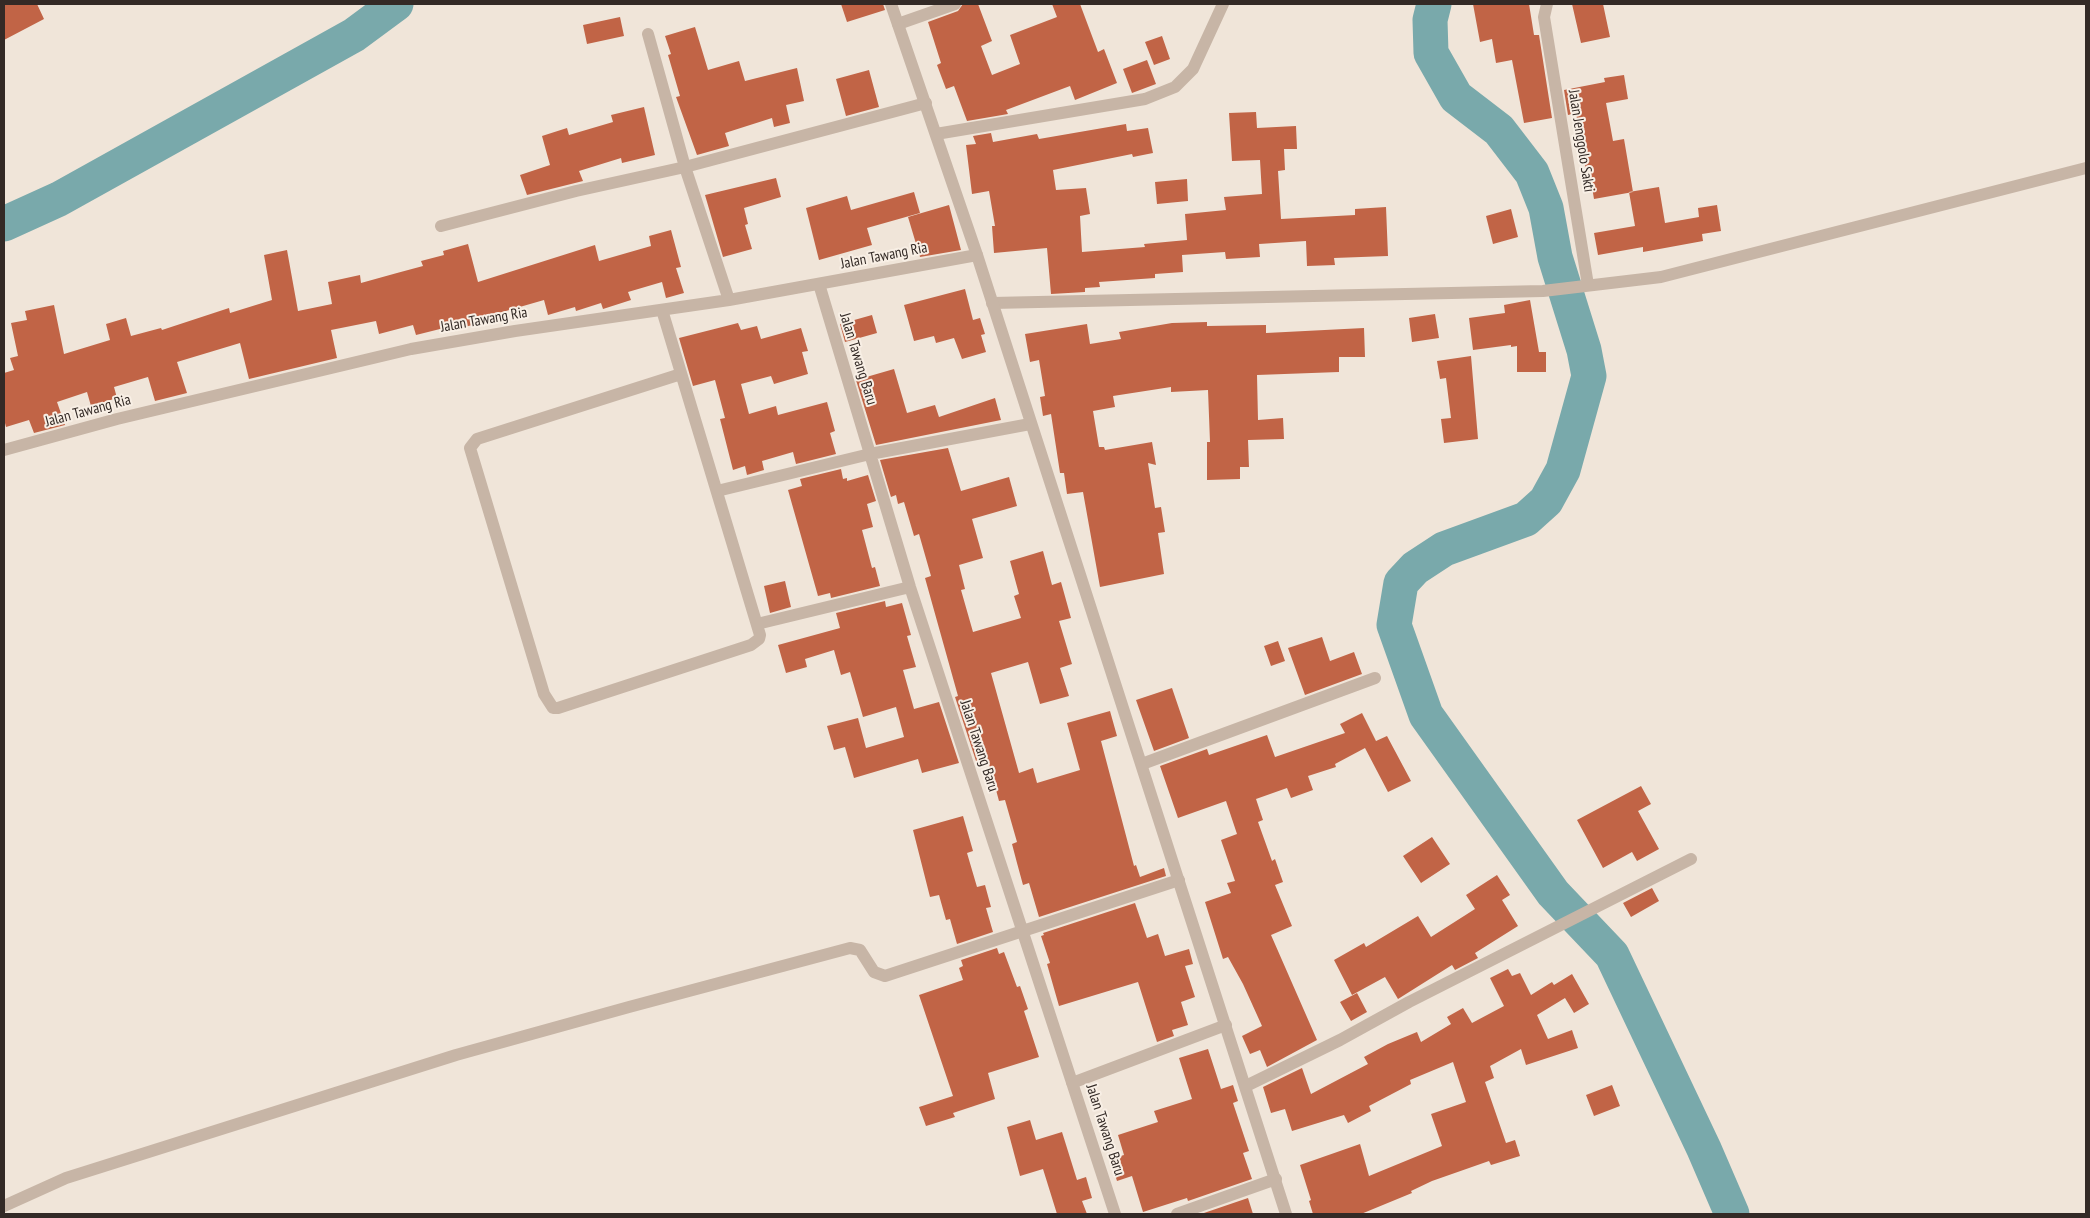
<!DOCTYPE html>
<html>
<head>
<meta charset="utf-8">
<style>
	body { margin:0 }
	#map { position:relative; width:2090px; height:1218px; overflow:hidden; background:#f0e5d9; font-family:"PT Sans Narrow",sans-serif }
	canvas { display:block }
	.frame { position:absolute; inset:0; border:5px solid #332a26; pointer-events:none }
</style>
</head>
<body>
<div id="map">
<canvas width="2090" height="1218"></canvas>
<div class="frame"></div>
</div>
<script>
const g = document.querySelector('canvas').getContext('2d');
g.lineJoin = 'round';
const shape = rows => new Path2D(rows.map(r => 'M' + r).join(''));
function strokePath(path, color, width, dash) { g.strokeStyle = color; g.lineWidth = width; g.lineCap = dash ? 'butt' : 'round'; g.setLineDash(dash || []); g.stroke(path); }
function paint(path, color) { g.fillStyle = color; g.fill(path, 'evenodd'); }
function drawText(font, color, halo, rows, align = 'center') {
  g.font = font + ' "PT Sans Narrow",sans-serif'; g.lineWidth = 4; g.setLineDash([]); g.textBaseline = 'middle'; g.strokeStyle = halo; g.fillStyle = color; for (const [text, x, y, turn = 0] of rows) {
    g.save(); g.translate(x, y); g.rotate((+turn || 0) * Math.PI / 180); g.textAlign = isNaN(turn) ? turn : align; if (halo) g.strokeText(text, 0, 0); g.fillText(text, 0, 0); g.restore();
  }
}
strokePath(shape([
	[1434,4,1430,20,1431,53,1456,97,1499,130,1532,173,1546,208,1555,257,1584,350,1589,376,1563,470,1546,501,1526,519,1444,549,1415,568,1401,583,1394,625,1426,715,1553,893,1612,955,1704,1149,1732,1214],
	[4,224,59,199,354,35,396,4]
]), '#79a9ab', 35);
paint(shape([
	[4,4,37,4,44,19,4,40],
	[841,4,883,4,885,10,847,22],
	[963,4,978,4,992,41,981,46,992,75,1020,64,1010,35,1057,17,1052,4,1080,4,1098,52,1104,49,1117,83,1075,100,1070,86,1006,110,1008,114,967,121,954,86,946,89,937,65,941,63,928,22,958,11],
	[1473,4,1529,4,1534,35,1539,35,1552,118,1524,123,1512,60,1496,63,1492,39,1480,42],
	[1572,4,1603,4,1610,37,1581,43],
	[620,17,624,36,587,44,583,25],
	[695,27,708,70,739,61,745,81,797,68,804,101,786,105,790,123,774,127,772,118,725,133,729,146,697,155,676,97,680,96,668,55,671,54,665,36],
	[1162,36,1170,59,1154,65,1145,42],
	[1147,60,1156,84,1132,93,1123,69],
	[869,70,879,107,846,116,836,79],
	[1624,75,1628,99,1606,103,1613,141,1624,139,1633,192,1594,199,1590,175,1587,176,1576,113,1568,115,1564,90,1605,82,1604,78],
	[644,107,655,155,622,163,621,158,579,171,583,181,527,195,520,175,550,165,542,136,567,128,569,135,613,122,611,115],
	[1256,112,1257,128,1296,126,1297,149,1284,149,1285,170,1278,171,1281,219,1355,215,1355,209,1386,207,1388,256,1334,258,1335,265,1307,266,1306,241,1259,244,1260,257,1226,259,1225,252,1182,255,1183,272,1155,274,1155,278,1099,282,1100,287,1085,288,1085,292,1051,294,1047,248,994,253,992,226,995,226,989,191,972,194,966,145,976,144,973,136,991,133,993,142,1037,134,1039,139,1126,124,1127,131,1148,128,1153,153,1133,157,1132,154,1053,170,1056,190,1086,188,1090,214,1080,216,1082,252,1145,247,1144,244,1187,240,1185,214,1226,210,1224,197,1262,194,1260,160,1232,161,1229,113],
	[776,178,781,197,744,208,748,224,745,225,752,249,723,257,705,195],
	[1187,179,1188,201,1157,204,1155,182],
	[1659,187,1665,223,1699,217,1698,208,1717,205,1721,231,1702,234,1703,241,1643,252,1643,247,1598,255,1594,233,1635,226,1629,192],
	[914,192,920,213,867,228,872,245,819,260,806,208,847,196,851,210],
	[949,205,961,250,920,257,908,217],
	[1511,209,1518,237,1493,244,1486,216],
	[671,230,681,267,676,268,684,293,666,298,662,282,628,292,631,300,603,309,601,303,576,311,575,307,548,315,544,300,485,317,486,321,465,327,464,323,416,335,413,325,379,334,376,321,331,330,337,358,249,379,240,343,177,362,187,393,155,401,148,377,114,387,117,398,91,406,87,392,57,402,65,425,34,433,29,420,6,427,4,419,4,373,14,370,10,358,18,356,11,323,27,320,25,311,54,305,64,354,110,340,106,324,126,318,131,336,161,328,162,330,229,308,230,313,272,300,264,255,287,250,298,311,332,304,328,282,360,275,361,283,397,273,423,266,421,261,444,255,443,251,468,244,478,282,595,245,599,261,651,246,649,236],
	[965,289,973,320,980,318,985,334,981,335,986,352,962,359,954,338,936,343,934,336,914,341,904,305],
	[1530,300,1539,352,1546,352,1546,372,1517,372,1517,346,1511,347,1511,345,1473,350,1469,318,1505,313,1504,305],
	[1435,314,1439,338,1412,342,1409,318],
	[872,315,877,333,845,342,840,324],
	[1207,322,1207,326,1266,325,1266,333,1364,328,1365,357,1339,357,1339,372,1257,375,1258,420,1283,418,1284,439,1248,440,1249,467,1240,467,1240,479,1207,480,1207,442,1210,442,1208,390,1171,392,1171,387,1113,396,1115,407,1093,411,1099,447,1104,447,1105,450,1152,442,1156,465,1148,463,1155,508,1161,507,1165,532,1158,533,1164,574,1100,587,1083,492,1067,494,1064,473,1060,473,1051,414,1043,416,1040,397,1045,396,1039,360,1030,362,1025,334,1087,324,1090,344,1121,339,1119,332,1172,323],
	[738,323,741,330,757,326,761,339,801,328,808,351,802,352,808,374,774,384,771,376,741,384,749,414,776,406,778,415,827,402,835,431,830,433,836,454,796,464,793,452,762,461,764,470,747,475,745,466,733,470,720,419,725,418,715,380,693,386,679,338],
	[1471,356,1478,439,1444,443,1441,419,1451,418,1446,378,1440,379,1437,361],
	[894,369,907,413,935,405,939,417,995,398,1001,420,876,445,856,380],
	[948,448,961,491,1009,477,1017,506,972,519,983,558,959,565,965,589,961,590,973,632,1021,618,1014,596,1019,594,1010,561,1043,551,1052,585,1061,582,1071,618,1059,621,1072,664,1060,668,1069,696,1040,704,1028,662,991,673,1019,773,1033,768,1037,783,1080,770,1067,723,1110,711,1117,736,1101,741,1134,866,1136,865,1140,877,1164,868,1166,876,1039,917,1029,883,1023,885,1017,863,1012,844,1017,842,1005,800,999,801,989,764,978,767,955,697,958,696,925,578,931,576,919,534,914,536,904,502,898,504,896,495,891,497,880,460],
	[841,469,843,479,847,478,847,481,868,475,876,501,867,504,873,527,862,530,872,568,875,567,880,586,831,598,830,593,818,596,788,490,802,486,800,479],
	[785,581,791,607,770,613,764,586],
	[885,601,886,607,902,603,911,635,907,636,916,667,903,670,914,709,939,702,959,763,922,773,918,759,854,778,845,747,834,750,827,726,858,718,866,748,904,737,896,707,863,717,850,672,841,675,834,650,805,659,807,667,786,673,778,645,840,628,836,613],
	[1322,637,1330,661,1354,652,1362,674,1305,695,1288,648],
	[1278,641,1285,661,1271,666,1264,646],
	[1172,688,1189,738,1154,751,1136,700],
	[1362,713,1376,741,1387,736,1411,781,1388,792,1365,748,1335,764,1336,767,1308,776,1313,790,1291,798,1287,788,1256,799,1263,820,1258,822,1272,861,1275,859,1283,882,1275,885,1292,926,1271,935,1317,1040,1267,1067,1260,1050,1250,1054,1242,1036,1262,1026,1243,984,1228,957,1223,959,1205,902,1231,893,1227,883,1235,881,1221,840,1237,834,1226,801,1178,818,1160,766,1207,749,1209,755,1267,735,1275,757,1345,733,1340,724],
	[1641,786,1651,804,1638,811,1659,849,1637,861,1632,852,1603,868,1577,820],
	[963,816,973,851,967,853,977,887,985,885,991,907,986,908,993,932,957,944,950,919,946,920,939,895,930,897,913,830],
	[1432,837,1450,864,1421,883,1403,856],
	[1497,875,1510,895,1502,900,1518,926,1475,953,1478,958,1455,970,1452,965,1398,999,1385,977,1352,995,1334,960,1364,943,1366,947,1418,916,1431,937,1475,909,1466,895],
	[1652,888,1659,901,1631,917,1623,903],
	[1135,903,1147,938,1158,934,1165,956,1189,949,1193,964,1185,966,1195,997,1181,1002,1188,1025,1172,1030,1174,1036,1157,1042,1138,982,1059,1006,1047,964,1050,963,1041,936,1044,935,1043,933],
	[997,948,999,954,1004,952,1017,987,1020,986,1028,1009,1024,1011,1039,1057,988,1073,995,1099,953,1113,955,1117,926,1126,919,1107,953,1096,919,995,963,980,959,968,963,966,961,960],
	[1508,969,1512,976,1520,973,1531,995,1552,982,1554,985,1572,974,1589,1004,1574,1013,1565,998,1537,1015,1548,1039,1572,1030,1578,1048,1526,1065,1521,1049,1490,1066,1494,1078,1485,1082,1506,1143,1515,1140,1520,1156,1491,1165,1489,1161,1432,1181,1411,1191,1412,1193,1361,1214,1313,1214,1309,1201,1311,1200,1300,1165,1360,1144,1369,1176,1442,1146,1431,1114,1466,1102,1453,1062,1410,1080,1411,1084,1369,1106,1371,1111,1348,1123,1344,1115,1292,1131,1285,1109,1271,1113,1263,1087,1302,1068,1311,1094,1368,1064,1364,1057,1388,1044,1417,1032,1421,1042,1451,1024,1447,1017,1463,1008,1472,1023,1504,1006,1490,978],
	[1357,993,1367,1012,1351,1021,1340,1002],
	[1208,1049,1221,1089,1233,1085,1238,1101,1233,1103,1249,1151,1243,1153,1252,1179,1188,1201,1187,1198,1143,1212,1132,1176,1117,1181,1110,1159,1124,1155,1118,1135,1158,1122,1154,1111,1192,1099,1179,1058],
	[1612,1085,1620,1106,1594,1116,1586,1095],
	[1030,1120,1036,1140,1062,1132,1077,1180,1086,1177,1092,1198,1082,1201,1087,1214,1057,1214,1043,1169,1020,1176,1007,1127],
	[1248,1198,1253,1214,1201,1214]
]), '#c16446');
strokePath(shape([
	[1547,4,1544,17,1588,285],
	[898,24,955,4],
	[648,34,685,167,729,300],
	[936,134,1145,99,1175,87,1193,69,1223,4],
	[441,226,576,191,685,167,926,103],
	[819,284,910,587,1115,1214],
	[992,303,1543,291,1661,277,2086,168],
	[662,310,760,635,759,639,751,645,558,708,553,708,544,694,470,448,477,439,681,374],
	[4,450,117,419,411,349,515,331,729,300,977,255],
	[717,491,870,454,1030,424],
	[757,624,910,587],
	[1142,764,1375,678],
	[1072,1083,1226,1025],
	[1246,1086,1340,1040,1409,1002,1691,859],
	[4,1206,66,1178,456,1055,629,1007,850,948,860,950,874,972,885,976,1179,880],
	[1177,1214,1276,1179]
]), '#c7b5a6', 12);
strokePath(shape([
	[891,4,977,255,1286,1214]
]), '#c7b5a6', 12);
drawText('15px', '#332a26', '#f8efe5', [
	["Jalan Jenggolo Sakti",1581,141,81],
	["Jalan Tawang Ria",884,256,-11],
	["Jalan Tawang Ria",484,320,-10],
	["Jalan Tawang Baru",858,359,73],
	["Jalan Tawang Ria",88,411,-15],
	["Jalan Tawang Baru",979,746,72],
	["Jalan Tawang Baru",1105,1130,72]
]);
</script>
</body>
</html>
